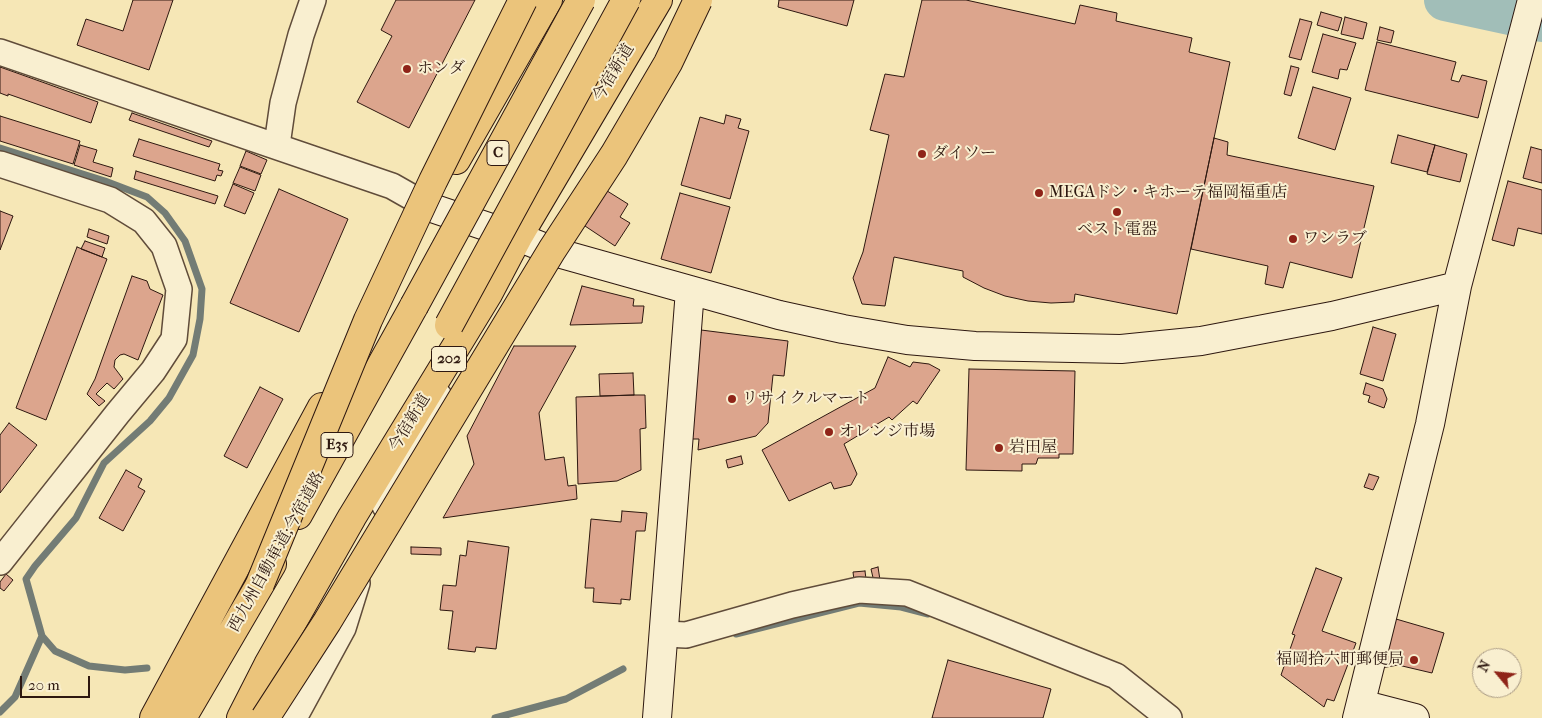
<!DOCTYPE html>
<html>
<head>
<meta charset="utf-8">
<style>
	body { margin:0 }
	#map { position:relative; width:1542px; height:718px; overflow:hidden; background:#f6e7b6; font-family:"IM FELL French Canon",serif }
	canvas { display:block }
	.north { position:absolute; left:1472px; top:648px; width:50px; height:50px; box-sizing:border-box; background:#f9efd0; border:1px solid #a89983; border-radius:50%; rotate:298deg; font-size:14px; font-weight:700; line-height:20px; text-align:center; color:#2e1810 }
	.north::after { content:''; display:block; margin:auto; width:18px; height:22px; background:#8f2418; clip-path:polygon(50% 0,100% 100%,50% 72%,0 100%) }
	.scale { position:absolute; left:20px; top:676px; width:70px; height:22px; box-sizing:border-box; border:2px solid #2e1810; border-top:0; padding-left:6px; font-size:15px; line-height:18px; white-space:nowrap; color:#2e1810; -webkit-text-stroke:4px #f9efd0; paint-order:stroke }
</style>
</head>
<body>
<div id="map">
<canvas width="1542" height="718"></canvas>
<div class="north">N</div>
<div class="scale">20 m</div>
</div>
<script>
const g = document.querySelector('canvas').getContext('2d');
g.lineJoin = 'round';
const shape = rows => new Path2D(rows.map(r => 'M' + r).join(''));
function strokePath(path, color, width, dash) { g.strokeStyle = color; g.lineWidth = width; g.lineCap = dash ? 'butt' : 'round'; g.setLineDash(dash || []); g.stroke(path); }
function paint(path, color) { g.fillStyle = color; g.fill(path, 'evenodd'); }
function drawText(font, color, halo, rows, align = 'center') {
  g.font = font + ' "IM FELL French Canon","Noto Serif JP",serif'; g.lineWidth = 4; g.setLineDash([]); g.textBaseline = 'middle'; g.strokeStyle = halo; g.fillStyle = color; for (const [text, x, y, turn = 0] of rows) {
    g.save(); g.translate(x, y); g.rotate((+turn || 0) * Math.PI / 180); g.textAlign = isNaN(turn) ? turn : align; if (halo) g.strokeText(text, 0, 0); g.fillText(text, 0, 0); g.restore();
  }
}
strokePath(shape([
	[0,148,105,181,147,197,165,213,185,241,202,289,200,319,193,355,169,398,150,421,104,463,76,518,35,566,26,579,42,636,55,651,89,666,125,670,147,668],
	[736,634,859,603,901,607,928,614],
	[0,712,15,697,42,636],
	[495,718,566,699,623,669]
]), '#737c75', 7);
strokePath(shape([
	[1445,0,1542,21]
]), '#a1beb8', 42);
const building = shape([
	[133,0,173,0,149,70,77,45,86,19,123,31,133,0],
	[396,0,475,0,409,128,357,102,392,36,381,30,396,0],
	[779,0,854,0,847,26,778,7,779,0],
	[922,0,966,0,1075,24,1080,5,1117,13,1116,21,1192,38,1189,52,1230,62,1177,314,1075,294,1074,302,1051,303,1028,301,1005,296,984,288,963,277,963,271,894,257,885,306,862,304,853,278,863,252,889,135,870,130,885,74,904,77,922,0],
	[1321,12,1342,18,1338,31,1317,25,1321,12],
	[1345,17,1367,23,1363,39,1341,34,1345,17],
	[1300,19,1312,22,1301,60,1289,57,1300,19],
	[1380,27,1394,31,1391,43,1377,40,1380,27],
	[1323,34,1356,43,1347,70,1340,69,1338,79,1312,72,1323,34],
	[1377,42,1456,62,1451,80,1459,82,1462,75,1487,81,1478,118,1365,90,1377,42],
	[1291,66,1299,68,1291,96,1284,94,1291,66],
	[0,67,98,102,91,123,8,94,8,96,0,93,0,67],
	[1313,87,1351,98,1335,150,1298,138,1313,87],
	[132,113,212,141,209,147,129,120,132,113],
	[726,115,741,119,738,128,749,131,730,199,681,185,700,117,724,124,726,115],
	[0,116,80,141,73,164,0,141,0,116],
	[1398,135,1435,145,1427,172,1391,163,1398,135],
	[1214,138,1228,142,1227,155,1374,186,1352,278,1290,262,1283,288,1265,284,1268,266,1191,249,1214,138],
	[139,139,220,164,218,170,223,171,221,176,217,175,215,181,133,156,139,139],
	[80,145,97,150,93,162,113,168,111,177,74,165,80,145],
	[1435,145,1467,154,1460,182,1427,174,1435,145],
	[1531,147,1542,150,1542,183,1523,178,1531,147],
	[246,151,267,160,261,174,240,166,246,151],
	[240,167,261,175,255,191,233,183,240,167],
	[136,171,218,196,215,204,134,179,136,171],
	[1508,181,1542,190,1542,234,1518,228,1514,246,1492,240,1508,181],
	[233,184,254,193,245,214,224,206,233,184],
	[279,189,348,219,299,332,230,303,279,189],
	[604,189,628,204,620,217,630,223,615,246,582,224,604,189],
	[680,193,730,207,711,273,661,259,680,193],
	[0,211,13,216,0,250,0,211],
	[89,229,109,236,107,244,87,237,89,229],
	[85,241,105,248,102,257,81,249,85,241],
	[77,247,107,259,46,420,16,408,77,247],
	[132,276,147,281,150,289,163,295,138,360,124,354,120,355,115,360,114,367,123,379,114,389,107,383,96,394,105,401,99,406,87,394,95,379,132,276],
	[582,286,634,299,633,306,644,306,642,323,570,325,582,286],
	[1373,327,1396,334,1383,381,1360,374,1373,327],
	[701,330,788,341,784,376,773,375,768,423,756,436,698,450,699,439,690,439,701,330],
	[514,346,576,346,539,413,545,460,564,457,568,486,576,485,577,499,443,518,474,464,467,436,514,346],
	[888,357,910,367,913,362,929,364,940,370,917,404,913,401,892,420,889,417,844,444,857,474,851,485,834,489,831,482,789,501,762,450,875,388,888,357],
	[969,369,1075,371,1073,454,1059,454,1059,458,1038,458,1036,464,1022,464,1022,471,966,470,969,369],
	[633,373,634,395,600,396,599,374,633,373],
	[1366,383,1383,389,1387,399,1384,408,1368,402,1370,396,1363,394,1366,383],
	[260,387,283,399,247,468,224,456,260,387],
	[634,395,645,395,646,428,640,429,641,470,617,481,578,484,576,397,634,395],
	[9,423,37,445,0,493,0,435,9,423],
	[741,456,743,464,728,468,726,460,741,456],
	[126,470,142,479,138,487,145,491,123,531,99,518,126,470],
	[1369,474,1379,477,1373,490,1364,487,1369,474],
	[622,511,647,513,645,531,636,531,630,600,621,599,621,604,593,602,594,588,585,588,591,519,621,522,622,511],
	[468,541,509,547,496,649,476,647,475,652,448,649,453,611,440,610,443,585,456,586,460,555,466,556,468,541],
	[411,547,441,548,441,555,411,554,411,547],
	[878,567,880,580,874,582,871,569,878,567],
	[1316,568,1342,578,1322,631,1356,643,1334,701,1327,699,1324,707,1281,675,1295,635,1292,634,1316,568],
	[865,571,866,579,854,580,853,572,865,571],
	[6,574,13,580,4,591,0,588,0,582,6,574],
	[1396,619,1444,633,1432,673,1398,665,1381,668,1396,619],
	[948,660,1051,689,1043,718,932,718,948,660]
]);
paint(building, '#dca58d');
strokePath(building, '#2e1810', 1);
const street = shape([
	[0,52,392,186,429,207],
	[277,145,283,103,301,35,313,0],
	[0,164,110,200,144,221,164,246,179,289,174,339,153,371,118,413,0,562],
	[385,506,439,396],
	[664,634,686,635,792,605,859,590,907,593,1116,676,1169,718],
	[294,718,343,628,357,583]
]);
const secondary = shape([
	[429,207,518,237,558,253,779,315,843,329,907,340,975,346,1121,349,1201,341,1332,316,1457,286],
	[1361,704,1415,718],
	[657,718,690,290],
	[1357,718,1430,424,1457,286,1532,0]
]);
const highway = shape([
	[456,160,548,0],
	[298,515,414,306],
	[154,718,322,407],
	[182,718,272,564],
	[241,718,268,665,352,517,488,294,518,237,658,0]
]);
strokePath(street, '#604c3a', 28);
strokePath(secondary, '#2e1810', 30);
strokePath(highway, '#2e1810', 30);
strokePath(street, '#f9efd0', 25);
strokePath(secondary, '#f9efd0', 28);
strokePath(highway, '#ebc47b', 28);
const highwayBridge = shape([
	[414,306,581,0],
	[449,325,626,0],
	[260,584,368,320,433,181,523,0],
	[265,718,327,622,552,250,614,155,668,63,698,0]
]);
strokePath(highwayBridge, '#2e1810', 30, []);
strokePath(highwayBridge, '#ebc47b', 28);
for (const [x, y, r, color] of [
	[407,69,5,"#8f2418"],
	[922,154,5,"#8f2418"],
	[1039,193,5,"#8f2418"],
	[1117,212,5,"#8f2418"],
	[1293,239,5,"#8f2418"],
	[732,399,5,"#8f2418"],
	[829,432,5,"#8f2418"],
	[999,448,5,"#8f2418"],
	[1414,660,5,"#8f2418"]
]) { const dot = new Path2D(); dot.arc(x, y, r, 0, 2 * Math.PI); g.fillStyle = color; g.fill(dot); strokePath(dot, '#f9efd0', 2); }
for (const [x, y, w] of [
	[498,153,22],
	[449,359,35],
	[337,445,32]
]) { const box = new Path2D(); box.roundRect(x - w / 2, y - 12.5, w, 25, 4); g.fillStyle = '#f9efd0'; g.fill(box); strokePath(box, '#2e1810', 1); }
drawText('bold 15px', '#2e1810', null, [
	["C",498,153],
	["202",449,359],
	["E35",337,445]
]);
drawText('16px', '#2e1810', '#f9efd0', [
	["ホンダ",417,69],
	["ダイソー",932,154],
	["MEGAドン・キホーテ福岡福重店",1049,193],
	["ベスト電器",1117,230,"center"],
	["ワンラブ",1303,239],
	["リサイクルマート",742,399],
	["オレンジ市場",839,432],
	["岩田屋",1009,448],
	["福岡拾六町郵便局",1404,660,"right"]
], 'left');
drawText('16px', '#2e1810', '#f9efd0', [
	["今宿新道",614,73,-59],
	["今宿新道",410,423,-59],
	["西九州自動車道;今宿道路",277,552,-61]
]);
</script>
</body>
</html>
